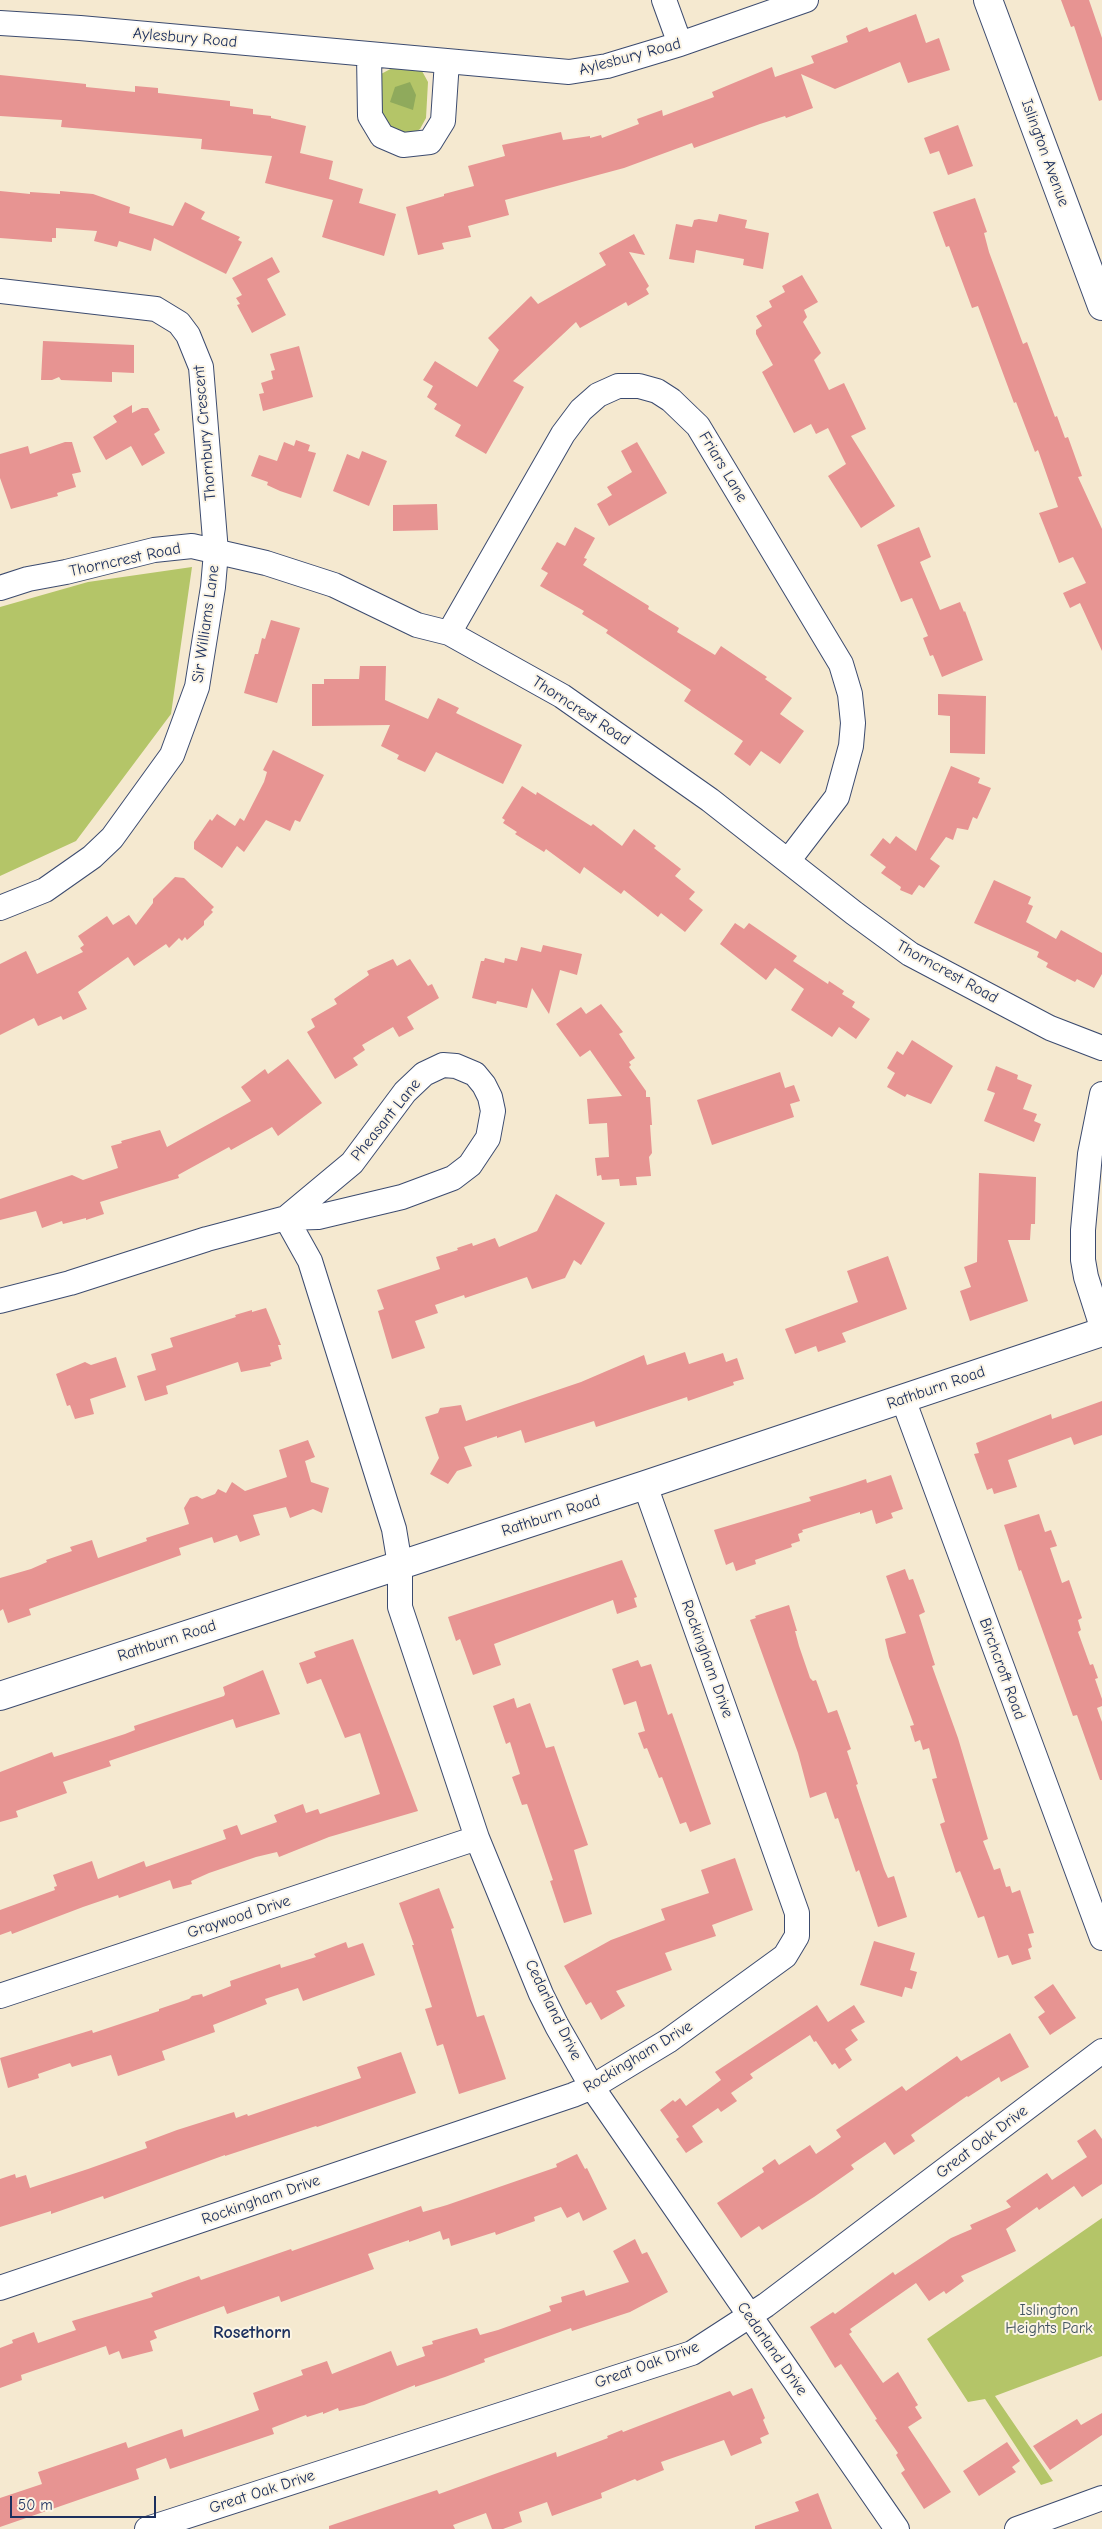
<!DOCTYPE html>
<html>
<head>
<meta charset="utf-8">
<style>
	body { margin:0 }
	#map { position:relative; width:1102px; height:2529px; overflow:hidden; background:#f5e9d0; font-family:"Comic Neue",sans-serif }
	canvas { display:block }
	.scale { position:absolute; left:10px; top:2496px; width:146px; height:22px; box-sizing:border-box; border:2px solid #1b2f5e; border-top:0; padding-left:6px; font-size:15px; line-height:18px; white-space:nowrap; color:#1b2f5e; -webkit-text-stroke:4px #fcf5e5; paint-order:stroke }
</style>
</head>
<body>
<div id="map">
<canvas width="1102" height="2529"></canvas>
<div class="scale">50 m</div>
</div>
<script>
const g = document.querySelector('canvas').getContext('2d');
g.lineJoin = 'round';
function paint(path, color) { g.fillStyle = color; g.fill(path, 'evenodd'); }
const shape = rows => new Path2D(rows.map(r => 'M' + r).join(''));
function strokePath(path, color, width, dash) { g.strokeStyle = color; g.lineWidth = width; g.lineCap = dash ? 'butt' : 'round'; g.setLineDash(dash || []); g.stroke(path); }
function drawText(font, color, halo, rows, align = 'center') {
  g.font = font + ' "Comic Neue",sans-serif'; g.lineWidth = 4; g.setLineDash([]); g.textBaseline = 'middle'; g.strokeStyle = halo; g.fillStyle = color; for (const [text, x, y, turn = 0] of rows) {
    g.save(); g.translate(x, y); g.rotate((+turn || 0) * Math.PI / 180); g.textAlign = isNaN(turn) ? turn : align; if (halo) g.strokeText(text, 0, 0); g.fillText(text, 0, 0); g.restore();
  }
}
paint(shape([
	[398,65,411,65,422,71,428,82,426,118,420,129,410,136,398,138,376,112,381,74],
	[192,567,171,714,76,841,0,876,0,607,88,582],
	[1102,2218,1102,2356,995,2396,1053,2481,1041,2485,985,2399,968,2402,927,2339]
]), '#b4c568');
paint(shape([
	[410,82,416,95,413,110,390,102,395,87]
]), '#8faa5c');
paint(shape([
	[1061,0,1089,0,1102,38,1102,100,1099,101,1074,26,1071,27],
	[916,14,926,43,939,38,950,70,908,83,900,62,835,89,801,74,813,108,786,118,785,116,760,124,694,148,692,143,624,168,505,200,509,215,468,226,471,237,442,243,444,249,418,255,406,207,444,196,444,194,474,186,468,166,505,156,502,145,561,132,563,140,590,136,590,138,601,135,602,138,639,124,637,119,662,110,663,116,714,97,712,92,772,67,775,77,814,63,811,56,848,42,846,36,867,27,869,32],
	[0,75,86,84,86,87,135,92,135,86,158,88,158,93,230,101,230,106,253,109,253,114,271,116,271,118,306,126,300,153,333,161,329,179,363,189,359,203,396,214,384,256,322,237,333,200,265,183,272,156,201,149,202,139,61,127,62,120,0,116],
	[958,125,973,166,948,175,939,151,930,154,924,138],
	[0,191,30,194,30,192,60,194,60,191,93,194,130,207,129,213,173,226,185,202,205,212,201,219,240,237,238,240,242,242,226,274,154,238,151,251,119,241,117,247,94,241,97,231,56,228,56,238,52,238,52,242,0,238],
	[975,198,987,232,984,233,989,252,1023,344,1027,342,1055,417,1057,416,1065,438,1068,437,1082,476,1078,477,1102,529,1102,651,1080,603,1070,608,1063,593,1086,583,1073,557,1059,563,1039,513,1058,507,1038,450,1035,452,1016,402,1014,403,978,306,972,308,949,246,946,247,933,212],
	[719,214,747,220,745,228,769,233,763,269,743,265,744,259,696,250,694,263,669,259,676,224,692,227,694,220,699,219,717,222],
	[634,234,645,255,629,252,649,286,646,289,649,294,628,306,626,302,580,328,576,322,513,381,524,387,486,454,455,436,461,425,434,409,437,404,427,397,433,386,423,380,435,361,477,387,499,350,488,338,531,296,538,304,606,265,599,253],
	[272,257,280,272,267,279,286,315,252,333,237,305,240,304,236,298,242,295,232,278],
	[802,275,818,302,804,310,807,317,803,322,821,353,814,360,829,390,844,383,866,429,851,436,895,506,861,528,828,476,846,464,828,428,816,434,811,424,794,433,762,372,773,365,756,334,756,330,762,326,756,316,772,307,769,301,785,292,782,286],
	[43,341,134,345,134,373,112,372,112,382,61,380,59,377,52,380,41,380],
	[299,346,313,397,263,411,259,394,264,393,261,383,273,379,271,371,275,370,270,354],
	[132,405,132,413,142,408,148,408,160,430,154,434,165,453,142,466,131,446,106,460,93,437,117,422,113,416],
	[296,440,310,445,308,451,316,453,301,498,280,491,267,485,268,482,251,476,259,455,277,461,284,442,294,446],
	[65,442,72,442,81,472,72,474,76,487,57,493,58,496,11,509,0,478,0,454,28,446,30,454],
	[637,442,667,493,609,526,597,504,612,495,607,487,632,472,621,451],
	[362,451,387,461,369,506,333,491,347,454,359,459],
	[437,504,438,530,393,531,393,505],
	[575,527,595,538,584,558,587,559,583,565,649,606,648,609,679,628,677,632,715,655,721,646,767,677,765,679,792,698,780,714,804,731,780,764,761,751,750,766,734,754,743,741,684,701,691,690,606,633,608,630,582,614,584,611,540,586,548,573,541,569,557,542,565,546],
	[919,527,931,557,920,562,940,610,960,602,964,612,965,611,983,660,942,677,933,655,930,656,923,638,928,636,912,598,901,602,877,545],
	[271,620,300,628,277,703,244,693,255,654,258,654,262,638,265,639],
	[360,666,386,666,385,700,428,719,438,698,459,708,456,713,522,745,503,784,436,752,425,772,397,759,399,755,381,746,390,725,312,726,312,684,324,684,324,679,359,679],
	[938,694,986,696,985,754,950,753,950,716,938,715],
	[273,750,324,775,300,822,295,820,290,831,266,820,244,852,237,846,222,868,194,849,194,842,210,819,212,821,217,814,235,826,240,818,244,821,264,782,267,772,263,770],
	[951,766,980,778,978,783,991,788,977,819,973,817,968,830,957,828,953,840,946,837,930,859,940,866,924,888,919,885,912,895,900,890,901,887,881,873,886,867,870,855,883,838,890,844,896,836,916,851],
	[522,786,536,795,537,792,591,826,593,824,622,846,634,829,656,846,654,848,681,869,675,876,695,892,689,899,703,910,685,932,661,913,658,917,624,890,621,894,584,867,580,874,546,849,544,852,515,834,517,832,503,823,505,820,502,818],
	[175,877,184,878,214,907,211,910,213,912,204,921,204,925,187,940,185,937,182,941,179,938,169,948,166,944,134,966,128,957,78,992,87,1009,63,1020,61,1016,38,1026,34,1018,0,1035,0,964,26,951,37,974,83,952,80,948,84,945,78,936,107,916,113,925,129,915,136,925,153,903,153,899],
	[994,880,1031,897,1028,904,1033,906,1026,922,1056,939,1061,930,1102,953,1102,974,1094,988,1077,979,1075,982,1046,967,1048,963,1037,957,1039,952,974,923],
	[735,923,744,929,749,923,797,956,793,961,828,984,829,981,844,991,842,994,855,1002,852,1007,870,1019,856,1039,839,1027,832,1037,791,1010,804,989,775,968,766,980,720,944],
	[543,945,582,954,577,975,560,970,549,1014,532,988,527,1008,497,1001,496,1004,472,998,481,961,484,961,485,958,504,963,505,958,517,961,521,947,541,952],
	[393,959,397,966,410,959,428,986,432,984,439,998,407,1017,414,1029,399,1037,393,1027,362,1045,365,1050,353,1058,358,1065,335,1079,307,1032,315,1027,311,1019,337,1004,334,999,369,975,367,971],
	[601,1004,623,1032,619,1034,635,1058,629,1062,631,1065,629,1067,646,1091,646,1097,650,1097,652,1125,650,1125,652,1153,649,1157,651,1176,636,1177,637,1185,620,1186,619,1179,602,1180,601,1175,597,1176,595,1158,609,1157,607,1123,589,1124,587,1099,622,1096,590,1050,580,1057,556,1024,581,1007,586,1014],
	[912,1040,953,1066,931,1104,907,1094,905,1097,887,1087,895,1073,887,1068,897,1051,903,1055],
	[288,1059,322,1103,278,1136,272,1127,231,1150,229,1147,178,1175,179,1178,100,1202,104,1214,86,1220,86,1218,63,1224,62,1221,42,1228,36,1211,0,1220,0,1199,72,1175,83,1180,118,1168,111,1146,122,1143,121,1141,160,1130,167,1147,251,1101,241,1087,265,1069,268,1074],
	[996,1066,1018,1075,1017,1079,1032,1085,1023,1109,1037,1114,1034,1121,1041,1124,1034,1142,984,1121,995,1093,987,1090],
	[780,1072,785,1088,794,1085,800,1101,790,1104,794,1117,712,1145,697,1100],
	[979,1173,1036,1177,1035,1224,1031,1224,1030,1240,1008,1240,1028,1301,970,1321,960,1291,971,1287,964,1267,977,1262],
	[556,1194,605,1223,581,1265,574,1260,565,1278,532,1289,527,1277,465,1298,464,1295,435,1305,438,1313,415,1321,425,1348,392,1359,378,1311,384,1309,377,1290,440,1269,436,1257,458,1250,457,1248,472,1243,473,1246,495,1238,499,1247,537,1231],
	[888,1256,907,1309,842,1333,846,1342,818,1352,816,1346,795,1354,785,1329,858,1302,847,1271],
	[266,1308,281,1345,278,1345,282,1359,270,1363,271,1366,241,1372,238,1362,166,1386,168,1394,145,1401,137,1376,156,1370,151,1354,173,1347,170,1338,236,1317,235,1315,252,1310,252,1312],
	[685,1352,689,1364,723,1353,726,1362,737,1358,744,1379,733,1382,734,1385,688,1401,687,1397,596,1427,594,1421,525,1443,521,1430,497,1438,497,1436,464,1447,472,1466,457,1471,448,1484,430,1474,439,1458,425,1417,438,1413,440,1408,461,1405,466,1421,581,1382,644,1355,647,1365],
	[116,1357,126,1387,90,1399,94,1414,75,1419,70,1405,67,1406,56,1374,85,1362,91,1365],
	[1102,1401,1102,1435,1074,1445,1071,1437,1008,1460,1017,1487,994,1494,992,1488,987,1490,974,1454,979,1453,976,1443,1051,1414,1052,1419],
	[308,1440,315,1457,305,1461,311,1482,329,1488,322,1513,313,1509,290,1518,286,1507,253,1515,260,1535,240,1542,237,1535,214,1543,212,1537,179,1548,181,1555,29,1609,31,1615,8,1623,3,1609,0,1611,0,1578,31,1569,47,1562,46,1560,72,1551,70,1547,92,1540,98,1558,147,1541,146,1538,189,1524,184,1508,190,1498,197,1496,202,1499,215,1494,218,1489,226,1493,232,1482,245,1491,287,1477,279,1450],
	[891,1475,903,1509,891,1513,893,1518,876,1524,872,1510,860,1514,860,1512,802,1530,803,1532,798,1534,800,1541,791,1544,792,1547,755,1560,756,1564,736,1571,733,1562,726,1565,714,1530,811,1501,809,1497,845,1486,866,1479,867,1483],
	[1039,1514,1045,1532,1051,1530,1057,1546,1050,1548,1062,1583,1069,1580,1082,1618,1078,1620,1081,1630,1078,1632,1090,1665,1093,1664,1098,1678,1095,1679,1102,1699,1102,1706,1097,1708,1102,1722,1102,1780,1100,1780,1077,1715,1073,1716,1021,1570,1019,1571,1004,1525],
	[622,1560,637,1597,634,1598,637,1607,617,1614,613,1600,494,1644,501,1665,473,1675,460,1639,456,1641,448,1617],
	[905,1569,909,1580,913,1579,925,1612,919,1615,935,1665,932,1666,958,1738,988,1839,983,1841,994,1870,1000,1868,1006,1887,1010,1886,1012,1893,1020,1890,1034,1933,1028,1934,1032,1947,1028,1949,1031,1959,1012,1965,1008,1955,998,1958,984,1916,978,1918,960,1871,956,1873,940,1824,945,1822,932,1779,937,1778,929,1748,923,1750,920,1740,915,1742,910,1726,914,1725,889,1657,885,1639,906,1633,886,1576],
	[789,1605,797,1631,795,1631,799,1646,810,1678,813,1681,816,1680,828,1713,837,1710,851,1749,847,1751,858,1784,856,1785,884,1869,888,1878,894,1876,907,1917,878,1927,859,1870,856,1872,838,1818,835,1819,826,1792,810,1798,798,1753,750,1620,756,1618,755,1616],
	[353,1639,418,1811,329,1837,279,1857,277,1852,256,1857,209,1873,191,1881,192,1884,173,1889,170,1880,119,1898,118,1895,83,1907,12,1934,11,1931,0,1935,0,1910,55,1890,54,1887,57,1886,53,1875,92,1861,98,1879,144,1861,146,1867,226,1839,223,1830,237,1825,241,1835,277,1822,274,1815,303,1804,306,1813,318,1809,320,1814,380,1794,360,1733,345,1738,321,1679,307,1684,299,1663,316,1657,314,1652],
	[638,1660,641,1667,651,1664,668,1715,672,1713,711,1824,690,1832,686,1822,680,1824,662,1777,659,1778,647,1748,644,1749,638,1733,645,1731,636,1701,624,1705,612,1669],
	[263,1670,280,1714,236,1728,233,1719,109,1761,111,1766,63,1782,67,1793,16,1811,18,1817,0,1822,0,1772,52,1752,54,1757,125,1734,135,1730,134,1726,224,1696,225,1694,223,1687],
	[514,1698,517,1708,530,1703,546,1748,554,1746,588,1845,574,1850,592,1914,564,1923,550,1881,553,1880,527,1804,522,1805,512,1777,520,1774,510,1742,506,1744,493,1706],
	[735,1858,753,1910,712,1925,716,1936,665,1953,672,1970,616,1991,625,2006,601,2020,591,2002,586,2005,564,1966,611,1940,665,1920,661,1909,709,1893,701,1870],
	[439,1888,454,1928,451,1929,477,2017,484,2015,506,2079,459,2094,443,2044,437,2046,425,2009,432,2007,412,1945,414,1945,399,1903],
	[874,1941,915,1953,910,1970,917,1972,912,1989,905,1987,902,1997,860,1985],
	[346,1942,348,1948,363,1943,375,1975,303,2001,298,1988,265,1999,267,2004,213,2025,215,2032,162,2051,165,2060,118,2076,111,2055,72,2067,70,2063,38,2074,39,2078,8,2088,0,2058,92,2030,93,2033,159,2011,159,2009,189,1999,192,1996,202,1994,203,1997,231,1986,230,1981,280,1964,281,1968,316,1957,314,1954],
	[1053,1984,1076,2018,1050,2035,1038,2017,1045,2012,1034,1997],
	[817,2005,828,2022,854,2005,865,2022,851,2030,858,2040,845,2049,852,2060,839,2069,835,2063,832,2065,816,2041,814,2042,810,2035,750,2074,753,2078,731,2093,737,2101,721,2112,718,2108,692,2126,703,2142,686,2153,676,2139,679,2137,660,2110,673,2100,675,2102,680,2098,686,2106,721,2080,715,2072],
	[1010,2033,1029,2067,1001,2082,999,2077,968,2097,967,2096,911,2135,915,2141,894,2155,885,2142,851,2165,854,2169,814,2197,762,2230,759,2226,741,2238,717,2203,764,2172,762,2168,775,2159,779,2165,810,2145,816,2154,841,2137,836,2130,902,2086,906,2091,957,2056,961,2061],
	[401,2052,416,2093,317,2127,316,2126,225,2156,225,2155,104,2199,103,2196,51,2214,51,2211,0,2227,0,2179,15,2174,16,2178,26,2175,30,2188,88,2169,147,2148,145,2142,177,2130,234,2112,236,2118,247,2114,248,2116,361,2078,357,2067],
	[1095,2129,1102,2139,1102,2184,1082,2197,1074,2186,1039,2210,1037,2207,1006,2229,1016,2251,961,2276,964,2281,946,2294,944,2291,929,2301,916,2283,850,2329,852,2332,849,2334,883,2383,898,2372,918,2405,915,2407,922,2418,908,2427,951,2492,924,2509,901,2473,905,2470,896,2455,898,2453,875,2420,877,2419,841,2364,835,2368,810,2327,833,2312,835,2314,893,2272,895,2275,951,2238,972,2229,970,2225,1011,2207,1006,2201,1047,2173,1052,2180,1087,2157,1077,2141],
	[577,2154,585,2169,587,2168,607,2209,583,2221,579,2212,567,2218,561,2207,534,2217,535,2221,496,2235,495,2232,451,2246,449,2238,443,2240,440,2231,409,2242,409,2240,368,2254,374,2269,281,2302,279,2296,227,2314,224,2306,154,2331,157,2338,150,2341,153,2351,122,2359,119,2351,109,2355,106,2346,21,2375,22,2380,0,2388,0,2348,13,2343,12,2340,34,2332,38,2343,76,2330,72,2321,153,2297,151,2293,199,2276,201,2280,291,2249,292,2251,421,2206,423,2212,447,2205,557,2167,556,2164],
	[635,2239,642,2254,647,2252,668,2292,630,2312,572,2331,571,2328,484,2359,485,2362,445,2377,415,2387,415,2385,364,2405,339,2411,338,2408,323,2414,323,2412,307,2417,306,2415,272,2428,274,2434,170,2469,166,2458,136,2469,139,2479,0,2527,0,2498,42,2484,38,2472,126,2442,128,2448,182,2429,184,2437,259,2410,253,2393,303,2375,301,2370,327,2361,332,2374,391,2351,397,2366,425,2356,422,2347,433,2344,432,2341,477,2328,480,2335,498,2330,551,2311,549,2306,562,2302,561,2297,584,2290,586,2296,629,2282,613,2251],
	[752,2388,765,2418,763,2420,769,2434,760,2438,762,2443,731,2456,724,2440,661,2462,664,2470,637,2481,635,2479,601,2493,602,2498,552,2516,547,2502,519,2512,522,2522,503,2529,492,2529,486,2513,453,2525,455,2529,329,2529,329,2526,437,2490,439,2494,556,2452,557,2457,608,2438,607,2436,622,2430,623,2432,730,2391,733,2396],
	[1102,2413,1102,2435,1050,2470,1033,2446,1077,2419,1081,2425],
	[1007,2442,1020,2461,1012,2467,1016,2472,979,2496,963,2471],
	[818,2493,832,2529,755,2529,755,2526,799,2511,795,2502]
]), '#e79492');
const minor = shape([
	[664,0,680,44],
	[0,23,80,28,569,72,607,66,680,44,806,0],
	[369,55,370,116,382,136,403,145,430,142,443,121,447,61],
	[0,291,156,309,179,323,188,335,201,367,216,552,213,587,197,687,172,755,112,838,92,857,45,890,0,908],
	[0,588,28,579,66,572,154,550,192,546,266,563,334,585,417,625,449,633,562,696,710,800,854,913,910,954,1050,1028,1102,1048],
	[449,633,563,434,581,410,598,395,618,386,639,386,657,391,671,400,698,426,841,664,850,694,853,723,851,746,837,797,788,861],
	[1102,1094,1090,1154,1083,1230,1083,1260,1086,1277,1102,1327],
	[286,1218,310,1261,394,1529,400,1565,400,1607,477,1838,541,1994,557,2026,592,2087,897,2529],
	[0,1301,70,1283,207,1239,286,1218,318,1217,402,1197,453,1178,470,1165,488,1138,493,1111,490,1097,484,1085,475,1074,456,1066,443,1065,424,1074,405,1092,352,1163,286,1218],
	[903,1399,1102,1938],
	[0,1996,477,1838],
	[0,2288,573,2095,592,2087,668,2041,785,1956,797,1936,797,1913,645,1485],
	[147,2529,692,2353,766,2305,1102,2051],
	[1017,2529,1102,2498]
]);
const tertiary = shape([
	[0,1696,645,1485,1102,1332]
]);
const secondary = shape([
	[988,0,1102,306]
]);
strokePath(minor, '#3c4b6f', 26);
strokePath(tertiary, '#3c4b6f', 30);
strokePath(secondary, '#3c4b6f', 30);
strokePath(minor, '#fff', 24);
strokePath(tertiary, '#fff', 28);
strokePath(secondary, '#fff', 28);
drawText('16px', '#1b2f5e', '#fcf5e5', [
	["Aylesbury Road",185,38,5],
	["Aylesbury Road",630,57,-15],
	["Islington Avenue",1045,153,70],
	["Thornbury Crescent",205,433,-95],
	["Friars Lane",723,467,59],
	["Thorncrest Road",125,560,-12],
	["Sir Williams Lane",206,624,-82],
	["Thorncrest Road",581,711,33],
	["Thorncrest Road",947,972,29],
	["Pheasant Lane",386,1120,-51],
	["Rathburn Road",936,1388,-19],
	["Rathburn Road",551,1516,-18],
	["Rathburn Road",167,1641,-18],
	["Rockingham Drive",707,1659,70],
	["Birchcroft Road",1002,1669,70],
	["Graywood Drive",239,1917,-18],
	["Cedarland Drive",553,2010,64],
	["Rockingham Drive",638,2057,-31],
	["Great Oak Drive",982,2142,-37],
	["Rockingham Drive",261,2200,-19],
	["Cedarland Drive",772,2349,55],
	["Great Oak Drive",647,2365,-20],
	["Great Oak Drive",262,2492,-18]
]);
drawText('16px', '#415460', '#fcf5e5', [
	["Islington",1049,2310],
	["Heights Park",1049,2328]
]);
drawText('bold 18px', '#1b2f5e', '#fcf5e5', [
	["Rosethorn",252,2333]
]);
</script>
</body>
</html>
